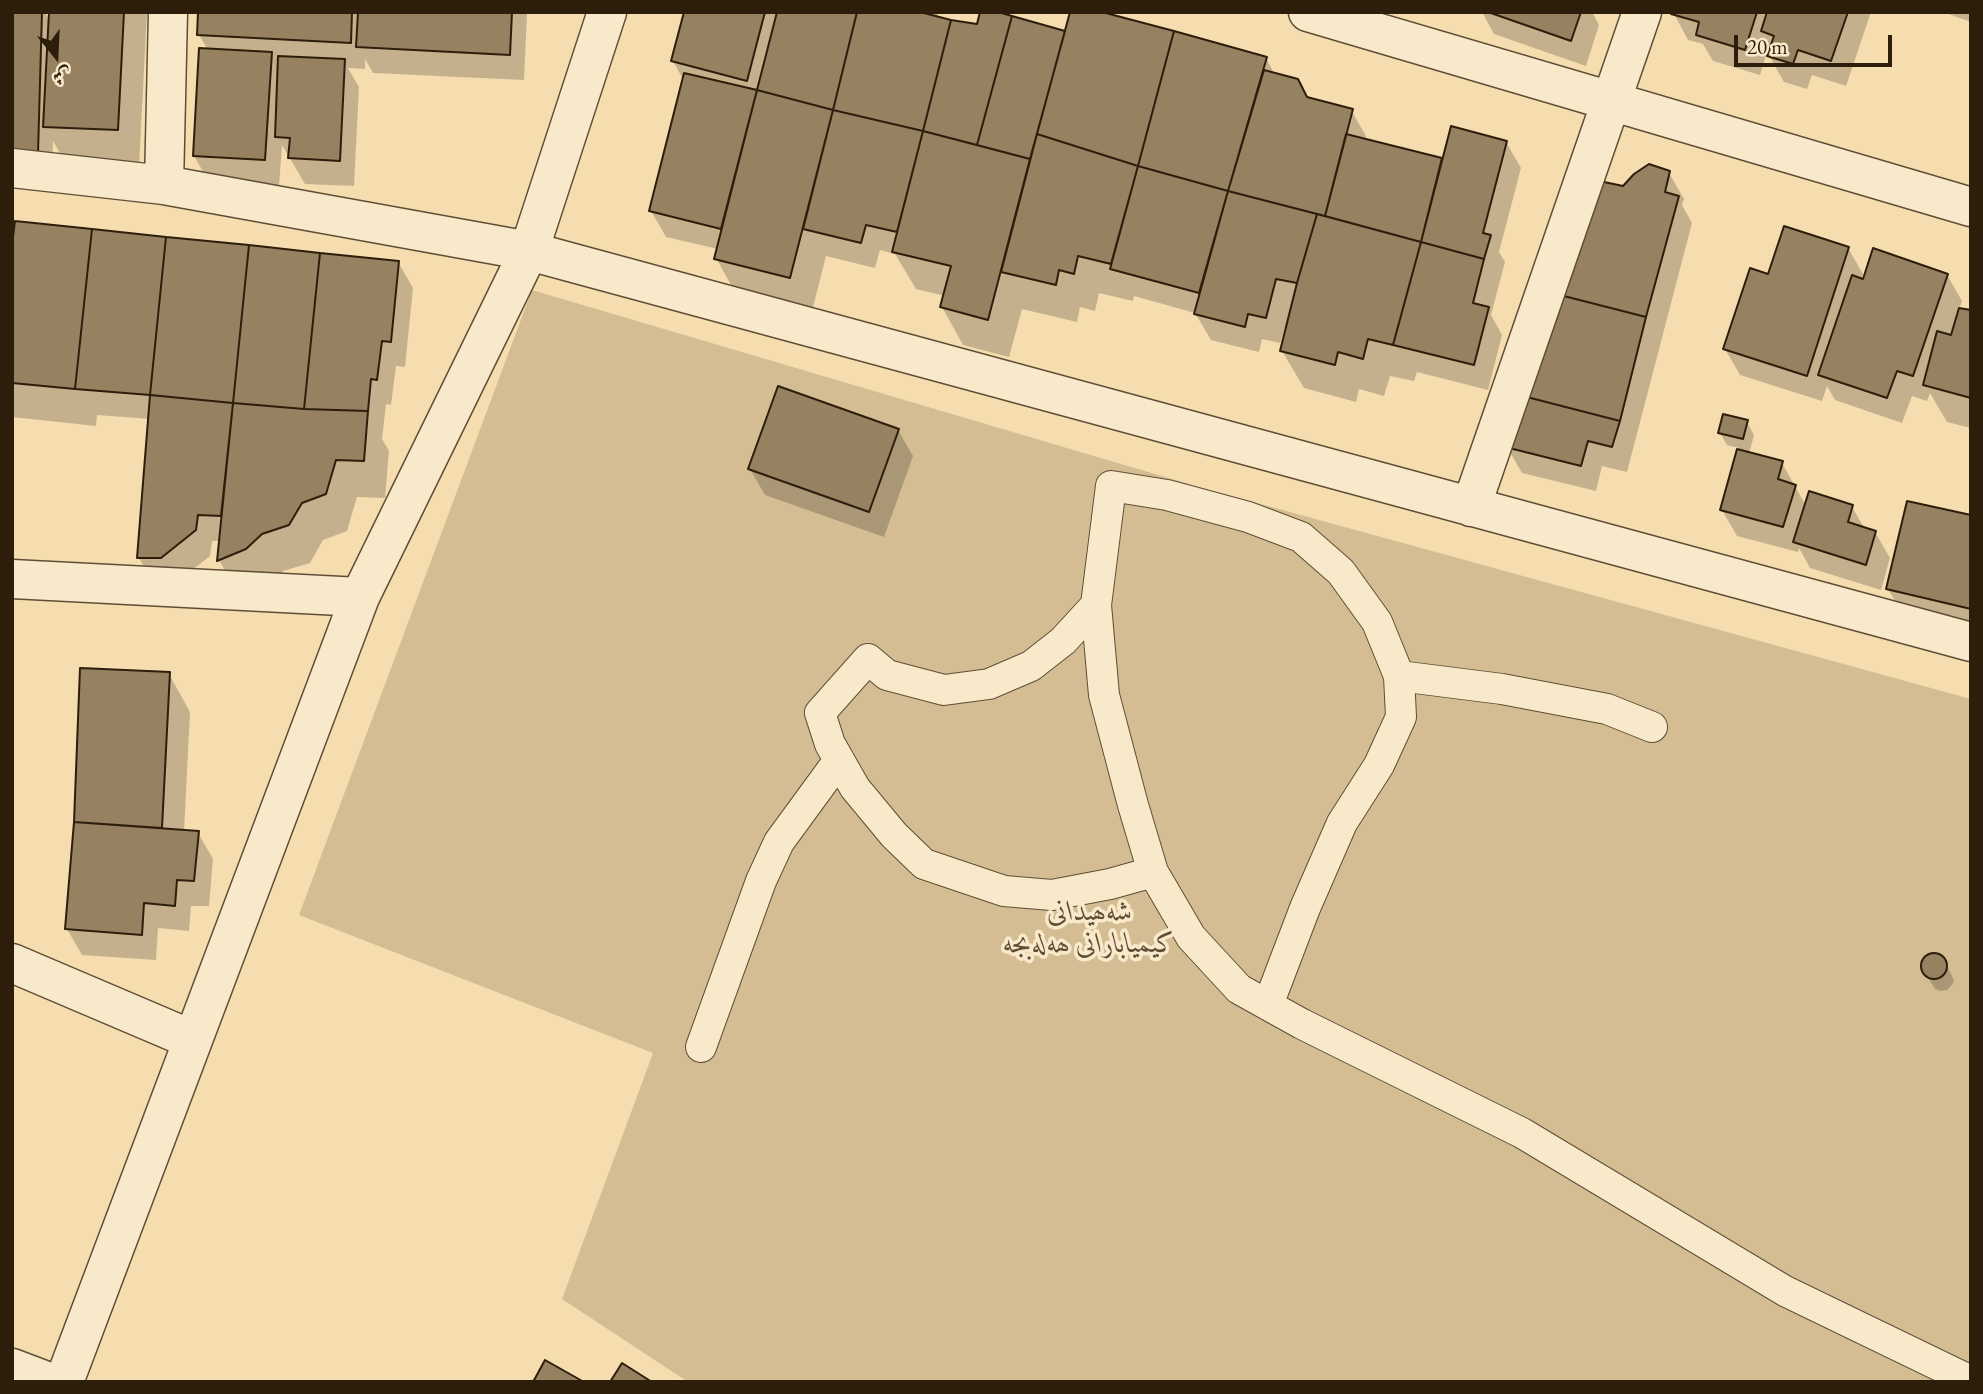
<!DOCTYPE html>
<html>
<head>
<meta charset="utf-8">
<style>
	body { margin:0 }
	#map { position:relative; width:1983px; height:1394px; overflow:hidden; background:#f6ddaf; font-family:"EB Garamond",Amiri,serif }
	canvas { display:block }
	.frame { position:absolute; inset:0; border:14px solid #2d1e0c; pointer-events:none }
	.north { position:absolute; left:21px; top:21px; width:70px; height:70px; -webkit-text-stroke:5px #f9e9cb; paint-order:stroke; rotate:162deg; font-size:19px; font-weight:700; line-height:28px; text-align:center; color:#2d1e0c }
	.north::after { content:''; display:block; margin:auto; width:24px; height:32px; background:#2d1e0c; clip-path:polygon(50% 0,100% 100%,50% 72%,0 100%) }
	.scale { position:absolute; left:1734px; top:35px; width:158px; height:32px; box-sizing:border-box; border:4px solid #2d1e0c; border-top:0; padding-left:9px; font-size:21px; line-height:24px; white-space:nowrap; color:#2d1e0c; -webkit-text-stroke:5px #f9e9cb; paint-order:stroke }
</style>
</head>
<body>
<div id="map">
<canvas width="1983" height="1394"></canvas>
<div class="frame"></div>
<div class="north">ش</div>
<div class="scale">20 m</div>
</div>
<script>
const g = document.querySelector('canvas').getContext('2d');
g.lineJoin = 'round';
function paint(path, color) { g.fillStyle = color; g.fill(path, 'evenodd'); }
const shape = rows => new Path2D(rows.map(r => 'M' + r).join(''));
function strokePath(path, color, width, dash) { g.strokeStyle = color; g.lineWidth = width; g.lineCap = dash ? 'butt' : 'round'; g.setLineDash(dash || []); g.stroke(path); }
function drawText(font, color, halo, rows, align = 'center') {
  g.font = font + ' "EB Garamond",Amiri,serif'; g.lineWidth = 7; g.setLineDash([]); g.textBaseline = 'middle'; g.strokeStyle = halo; g.fillStyle = color; for (const [text, x, y, turn = 0] of rows) {
    g.save(); g.translate(x, y); g.rotate((+turn || 0) * Math.PI / 180); g.textAlign = isNaN(turn) ? turn : align; if (halo) g.strokeText(text, 0, 0); g.fillText(text, 0, 0); g.restore();
  }
}
paint(shape([
	[532,290,1199,487,1971,699,1971,1382,688,1382,562,1299,653,1053,299,915]
]), '#d4bd93');
paint(shape([
	[12,12,45,12,50,22,51,12,147,12,139,167,66,164,53,141,52,180,12,179],
	[200,12,526,12,527,15,524,80,373,73,365,59,365,69,348,68,359,87,354,186,305,184,282,145,279,186,209,182,194,156,208,50,199,35],
	[685,12,939,12,937,18,951,22,1064,32,1266,58,1275,75,1307,99,1351,110,1366,136,1365,141,1443,160,1506,142,1521,168,1499,252,1505,262,1491,315,1502,335,1488,390,1417,372,1414,381,1390,376,1384,396,1359,389,1356,402,1304,388,1282,351,1288,328,1285,327,1280,343,1262,339,1259,352,1211,340,1195,313,1134,296,1133,301,1099,293,1095,311,1080,307,1077,322,1022,309,1009,357,963,345,942,307,945,296,916,289,895,254,880,250,875,268,826,256,811,315,737,296,716,258,718,249,666,237,651,211,684,81,673,61],
	[1482,12,1592,12,1599,25,1586,66,1494,34],
	[1673,12,1871,12,1846,86,1812,75,1807,89,1784,82,1767,52,1760,75,1713,61,1703,44,1688,40],
	[1943,12,1971,12,1971,22],
	[1669,173,1684,199,1682,205,1692,223,1627,472,1602,466,1596,491,1522,473,1507,447,1624,188],
	[12,223,398,262,413,288,405,367,396,366,391,405,386,404,382,439,389,451,385,498,357,497,347,531,323,540,310,563,283,571,268,587,240,597,219,560,221,541,212,541,210,556,176,583,154,584,139,558,150,419,97,415,96,426,12,417],
	[1848,248,1863,274,1861,281,1947,275,1962,301,1959,309,1971,312,1971,428,1947,422,1930,393,1927,401,1912,396,1902,423,1835,400,1827,386,1822,401,1740,375,1725,349,1769,276],
	[1747,422,1754,435,1749,454,1782,463,1806,506,1852,507,1865,529,1875,532,1890,558,1881,590,1810,568,1799,548,1798,552,1737,536,1722,510,1739,448,1727,445,1720,433],
	[898,430,913,456,884,537,765,495,750,469],
	[1971,517,1971,641,1910,627,1888,589],
	[82,670,169,674,190,712,184,832,198,833,213,859,209,906,191,906,189,931,158,928,156,960,82,955,67,929,75,822],
	[1935,955,1945,962,1952,976,1954,981,1951,986,1947,990,1941,991,1935,989,1924,971,1923,966,1925,960,1930,956]
]), '#0003');
const building = shape([
	[12,12,42,12,38,154,12,154,12,12],
	[49,12,124,12,118,130,43,127,49,12],
	[198,12,352,12,351,43,197,35,198,12],
	[358,12,512,12,510,55,356,47,358,12],
	[684,12,765,12,747,81,671,61,684,12],
	[777,12,857,12,833,110,757,90,777,12],
	[857,12,920,12,951,20,923,131,833,110,857,12],
	[980,12,998,12,1012,16,977,145,923,131,951,20,977,24,980,12],
	[1070,12,1102,12,1174,31,1138,166,1037,134,1070,12],
	[1488,12,1581,12,1571,41,1488,12],
	[1671,12,1757,12,1745,50,1696,35,1699,22,1671,14,1671,12],
	[1767,12,1848,12,1831,61,1798,50,1793,64,1767,56,1774,36,1761,31,1767,12],
	[1012,16,1065,31,1030,159,977,145,1012,16],
	[1174,31,1267,57,1228,191,1138,166,1174,31],
	[199,48,272,52,265,160,193,156,199,48],
	[278,56,345,59,340,161,288,158,290,138,275,137,278,56],
	[1264,70,1298,79,1307,97,1353,109,1325,216,1228,191,1264,70],
	[684,73,757,90,721,229,649,211,684,73],
	[757,90,833,110,790,278,714,259,757,90],
	[833,110,923,131,897,232,866,225,861,243,803,229,833,110],
	[1451,126,1507,141,1483,233,1491,235,1484,259,1421,242,1451,126],
	[923,131,1030,159,988,320,940,307,951,266,892,252,923,131],
	[1037,134,1138,166,1111,264,1078,256,1074,274,1059,270,1056,285,1001,272,1037,134],
	[1346,134,1442,158,1421,242,1325,216,1346,134],
	[1649,164,1670,171,1665,192,1679,196,1646,317,1556,294,1590,179,1623,186,1634,174,1649,164],
	[1138,166,1228,191,1199,293,1110,269,1138,166],
	[1228,191,1317,214,1297,283,1276,279,1266,318,1248,314,1245,327,1194,314,1228,191],
	[1317,214,1421,242,1393,345,1368,339,1363,359,1338,352,1335,365,1280,351,1297,283,1317,214],
	[15,221,92,229,75,389,12,383,12,245,15,221],
	[1784,226,1849,247,1807,376,1723,349,1750,268,1768,274,1784,226],
	[92,229,166,237,150,395,75,389,92,229],
	[166,237,249,245,233,403,150,395,166,237],
	[1421,242,1484,259,1473,303,1489,307,1474,365,1393,345,1421,242],
	[249,245,320,253,304,409,233,403,249,245],
	[1873,248,1948,274,1913,376,1897,371,1887,398,1818,375,1852,275,1863,279,1873,248],
	[320,253,399,261,391,342,382,341,377,380,371,379,368,411,304,409,320,253],
	[1556,294,1646,317,1620,421,1519,395,1556,294],
	[1959,308,1971,310,1971,398,1923,385,1937,331,1951,335,1959,308],
	[778,386,899,429,869,512,748,469,778,386],
	[150,395,233,403,221,516,198,515,196,530,161,558,137,558,150,395],
	[1519,395,1620,421,1612,447,1588,441,1581,466,1505,447,1519,395],
	[233,403,304,409,368,411,364,461,336,460,326,494,302,503,289,525,262,534,246,549,217,561,233,403],
	[1723,414,1748,420,1743,439,1718,433,1723,414],
	[1737,449,1783,461,1778,479,1796,485,1783,527,1720,510,1737,449],
	[1809,491,1853,505,1848,522,1876,531,1866,565,1793,542,1809,491],
	[1907,501,1971,515,1971,609,1886,589,1907,501],
	[80,668,170,672,162,828,74,822,80,668],
	[74,822,199,831,194,881,177,880,175,906,144,903,142,935,65,929,74,822],
	'1921 966a13 13 0 1 1 26 0a13 13 0 1 1-26 0Z',
	[545,1360,584,1382,533,1382,545,1360],
	[622,1363,652,1382,610,1382,622,1363]
]);
paint(building, '#968161');
strokePath(building, '#2d1e0c', 2);
const service = shape([
	[1096,605,1063,641,1031,666,989,684,944,690,887,675,868,659,820,713,830,744,855,788,894,835,924,864,1004,891,1052,895,1110,884,1153,872],
	[1399,676,1502,689,1607,709,1652,727],
	[1268,1005,1305,908,1342,823,1379,765,1401,717,1399,676,1377,622,1341,572,1301,537,1248,517,1167,495,1111,486,1096,605,1104,695,1133,805,1153,872,1191,937,1239,989,1302,1024,1522,1133,1785,1291,1971,1381],
	[701,1047,761,881,779,842,839,760]
]);
const minor = shape([
	[1308,12,1971,207],
	[12,168,164,185,529,251,1971,642],
	[164,185,168,12],
	[1471,507,1642,12],
	[12,579,360,597],
	[12,963,193,1040],
	[12,1368,49,1382],
	[64,1382,360,597,529,251,607,12]
]);
strokePath(service, '#5f4e35', 32);
strokePath(minor, '#5f4e35', 41);
strokePath(service, '#f9e9cb', 30);
strokePath(minor, '#f9e9cb', 38);
drawText('italic 28px', '#5f4e34', '#f9e9cb', [
	["شەھیدانی",1090,912],
	["کیمیابارانی ھەلەبجە",1090,944]
]);
</script>
</body>
</html>
